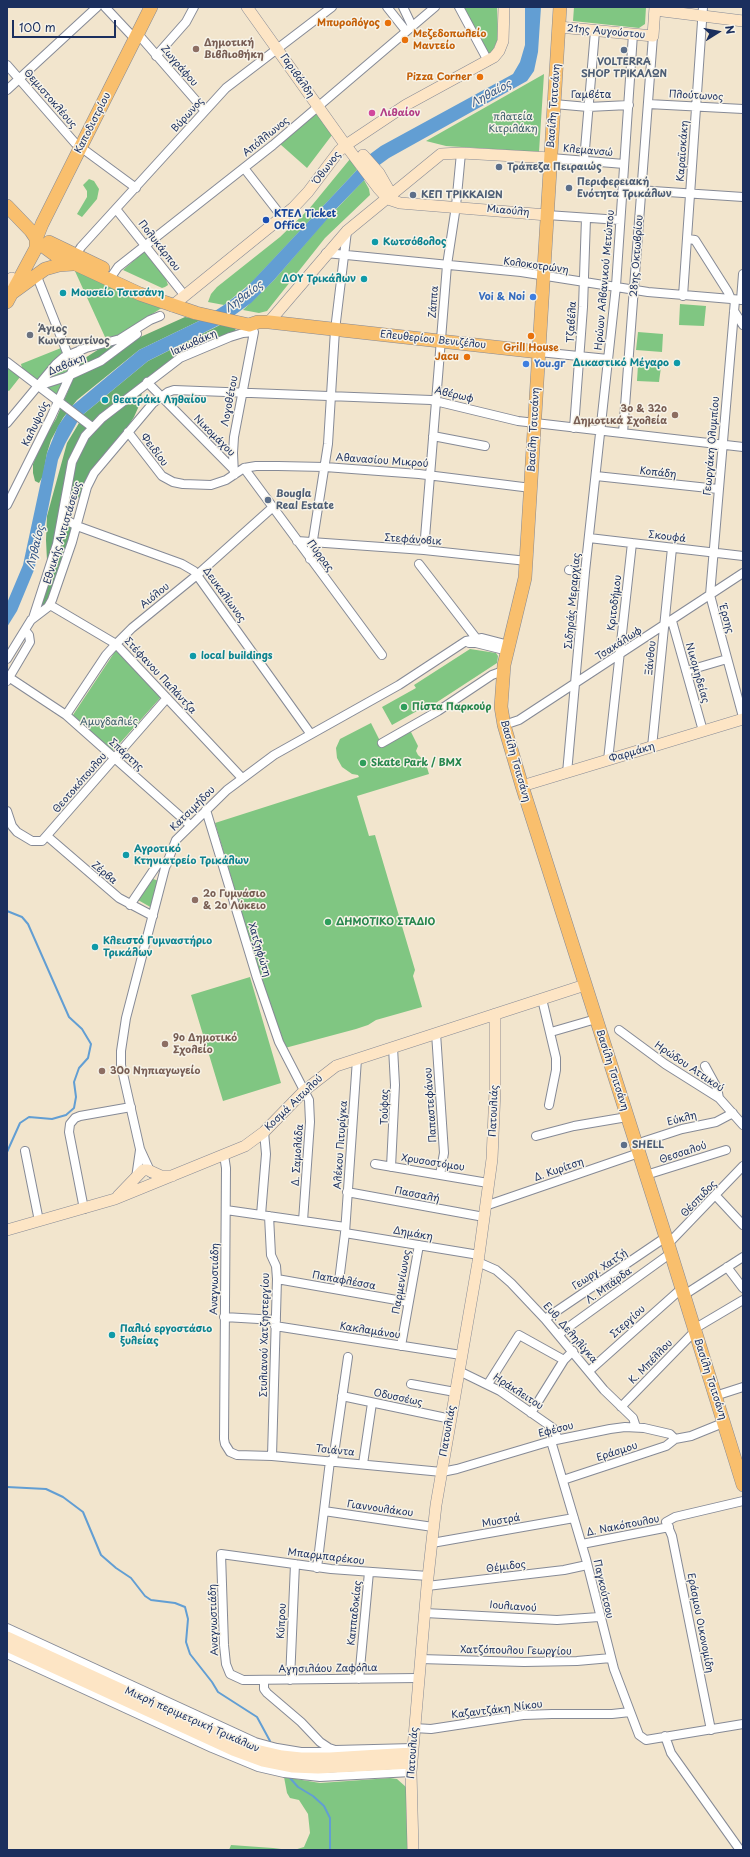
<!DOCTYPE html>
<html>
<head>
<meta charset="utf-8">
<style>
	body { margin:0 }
	#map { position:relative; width:750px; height:1857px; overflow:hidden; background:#f2e5cd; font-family:"Playpen Sans",sans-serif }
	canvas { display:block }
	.frame { position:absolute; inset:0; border:8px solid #1b2f5e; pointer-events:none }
	.north { position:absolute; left:698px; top:12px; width:40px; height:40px; -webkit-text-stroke:3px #f7f3e8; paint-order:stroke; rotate:79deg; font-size:11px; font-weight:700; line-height:16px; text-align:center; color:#1b2f5e }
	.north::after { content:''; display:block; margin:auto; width:14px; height:18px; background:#1b2f5e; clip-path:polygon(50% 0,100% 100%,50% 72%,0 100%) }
	.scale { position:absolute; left:12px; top:20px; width:104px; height:18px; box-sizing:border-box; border:2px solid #1b2f5e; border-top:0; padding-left:5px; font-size:12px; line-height:14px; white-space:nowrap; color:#1b2f5e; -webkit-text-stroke:3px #f7f3e8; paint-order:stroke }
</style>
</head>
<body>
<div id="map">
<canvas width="750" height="1857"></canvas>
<div class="frame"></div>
<div class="north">N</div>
<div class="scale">100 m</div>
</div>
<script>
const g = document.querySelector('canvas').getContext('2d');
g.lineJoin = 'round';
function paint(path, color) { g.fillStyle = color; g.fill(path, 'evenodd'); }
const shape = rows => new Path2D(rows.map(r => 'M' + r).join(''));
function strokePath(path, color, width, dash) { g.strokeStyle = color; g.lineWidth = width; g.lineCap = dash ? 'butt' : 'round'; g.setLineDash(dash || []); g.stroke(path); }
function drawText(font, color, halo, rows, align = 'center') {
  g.font = font + ' "Playpen Sans",sans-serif'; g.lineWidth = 3; g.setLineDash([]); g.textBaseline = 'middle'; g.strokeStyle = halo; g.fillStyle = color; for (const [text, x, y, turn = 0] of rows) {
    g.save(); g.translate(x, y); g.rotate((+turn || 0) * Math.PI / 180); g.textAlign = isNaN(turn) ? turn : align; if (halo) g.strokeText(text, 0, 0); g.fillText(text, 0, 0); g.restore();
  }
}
paint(shape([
	[461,7,497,7,498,39,493,50,487,56],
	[574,7,646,7,645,24,639,28,573,21],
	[544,74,539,152,446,146,426,141],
	[317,113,332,135,307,168,280,144],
	[350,159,357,170,252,282,224,305,208,302,211,294,217,287,280,237,309,209],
	[89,179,94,181,99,189,97,199,82,217,77,214,87,197,87,191,83,185],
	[364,180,369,189,370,195,325,238,267,311,259,313,243,310,274,280,323,223],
	[145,251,166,279,168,285,165,287,162,288,123,270],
	[74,269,163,307,119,336,105,337],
	[680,304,706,306,704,326,679,325],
	[638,332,663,334,662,352,636,350],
	[61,348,66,363,76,360,57,399,23,372,21,364],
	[7,365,20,377,9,391,7,390],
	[638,365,661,367,659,382,637,381],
	[470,649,496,653,498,656,497,663,428,708,426,706,392,725,382,707,416,688,414,685],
	[116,650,161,697,112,752,73,715],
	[371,723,381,743,409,728,418,746,416,751,418,755,425,761,429,774,357,796,369,836,375,835,415,970,413,976,422,1007,376,1020,368,1025,356,1029,285,1048,258,968,215,823,359,777,358,775,352,774,342,767,337,758,336,748,340,739],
	[153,879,159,881,152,908,138,900],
	[250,977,281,1083,223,1101,191,995],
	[284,1777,320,1783,390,1778,397,1779,406,1787,409,1850,294,1850,304,1847,310,1833,308,1814,299,1800,290,1798,287,1793],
	[231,1845,273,1848,289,1850,229,1850]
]), '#80c682');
paint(shape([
	[185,317,201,320,139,350,77,400,63,418,51,440,47,453,43,476,39,483,35,481,33,473,33,464,43,440,56,419,79,365,85,358,107,344,105,337,136,339],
	[222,324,235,327,236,332,145,381,138,408,134,417,82,497,76,498,70,525,73,530,46,605,39,608,48,581,46,540,47,516,67,443,79,423,80,417,148,361]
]), '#68ab70');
paint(shape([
	[525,7,541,7,538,52,534,71,527,81,389,158,378,166,336,209,274,280,251,303,225,322,148,361,80,417,65,444,58,460,42,539,34,570,17,611,7,627,7,603,23,565,47,453,58,426,72,406,139,350,201,320,224,305,245,289,357,170,362,160,381,146,513,74,520,62,525,45]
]), '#629ed3');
strokePath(shape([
	[7,911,22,917,28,924,69,1017,82,1029,91,1044,88,1058,79,1068,74,1082,76,1097,74,1108,66,1115,52,1119,29,1117,20,1123,7,1152],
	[7,1487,46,1489,63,1497,83,1512,101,1555,116,1568,131,1578,145,1596,151,1600,175,1603,185,1607,188,1619,186,1642,190,1654,212,1682,218,1692,257,1717,270,1741],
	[290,1778,298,1787,313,1796,324,1806,330,1818,330,1850]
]), '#629ed3', 2);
const street = shape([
	[105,7,135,39],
	[387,7,406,31],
	[403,7,412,26],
	[459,7,488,61],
	[138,34,205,111],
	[156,56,186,22,194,7],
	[7,65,75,143,136,188],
	[7,90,97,7],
	[554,104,588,107,629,105],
	[648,104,743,109],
	[551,158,624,164],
	[584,161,595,31],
	[244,168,286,222],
	[623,189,743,197],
	[116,209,185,296],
	[547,215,620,220],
	[688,239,695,240,728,292,731,299],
	[326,253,521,272,648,292,743,300],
	[76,255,81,247,226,88,332,7],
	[36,274,68,355],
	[109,280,118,267,273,145,435,7],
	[683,296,703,7],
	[735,300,710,595,743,717],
	[741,300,743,274],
	[734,311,743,325],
	[539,352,608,359],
	[7,362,92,427],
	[147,382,234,470],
	[38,386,66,377,101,361,137,334],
	[7,423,56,364,64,357,86,348,120,339,150,320,160,316],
	[574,428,583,307,586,218],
	[128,432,162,476,173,482,183,484,211,485,226,480,244,468,256,466,278,466,325,467,419,474,531,488],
	[623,433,653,36],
	[433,436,485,446],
	[244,468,382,655],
	[596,476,718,489],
	[7,505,51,417,79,356,80,350],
	[63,518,77,526,182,564,194,571,310,733],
	[589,538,743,556],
	[297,541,424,550,527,561],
	[424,550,447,265,456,206,461,153],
	[310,559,328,444,335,330,347,231],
	[419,564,476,638],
	[569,570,585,572],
	[50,605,116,644,242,778],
	[33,618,57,544,72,462,85,436,102,418,180,358,230,337,243,333,254,332,234,437,233,453,234,475],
	[672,621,703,731],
	[469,643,476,643,508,651],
	[7,659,31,620,48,607,52,600,72,542,87,487,94,473,153,403,168,392,174,390,431,400,518,421,743,447],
	[686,671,727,659],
	[7,676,66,715,190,825],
	[7,681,30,642,29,635,25,630],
	[66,715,106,655,116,644,132,628,197,575,273,507],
	[504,725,519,720,743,573],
	[382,743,438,711,492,675,503,671],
	[652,747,672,548],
	[608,760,632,543],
	[567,773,585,572,616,286,633,34],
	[206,810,257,978,279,1042,309,1100,310,1122,303,1221],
	[7,811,12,826,17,832,32,841,42,841,167,698],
	[47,836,119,898,153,916],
	[130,905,157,865,161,863,167,864],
	[542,999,556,1058,556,1070,549,1105],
	[619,1030,665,1064,719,1098,743,1125],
	[551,1032,596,1019],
	[436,1033,444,1153,440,1175],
	[705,1066,717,1088,719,1098],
	[536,1136,574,1126,627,1117],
	[636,1144,682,1129,716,1122,733,1113],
	[25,1151,39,1221],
	[224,1155,226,1168,224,1439,225,1444,230,1452,237,1455,272,1456,442,1472,457,1469,551,1441,610,1429,625,1427,644,1428,670,1434,675,1439],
	[375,1164,488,1183],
	[391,1167,395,1085,393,1047],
	[151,1173,140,1149,121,1065,121,1051,126,1018,165,868,176,840,227,790,274,755,399,685,466,641,482,638,509,645],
	[646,1175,726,1150],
	[136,1178,140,1150],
	[347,1192,484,1217],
	[716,1196,743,1225],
	[485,1206,639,1153],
	[84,1209,69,1132,70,1124,75,1118,80,1116,131,1107],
	[226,1210,345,1227],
	[261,1215,266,1154,264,1132],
	[269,1216,271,1255,276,1266,277,1279,272,1456],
	[345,1233,479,1255],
	[668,1244,743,1166],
	[478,1262,496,1270,511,1283,545,1319,604,1390,633,1418,636,1427],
	[727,1267,743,1288],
	[277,1279,408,1302],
	[338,1289,345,1233,357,1059],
	[684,1295,743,1257],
	[224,1317,276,1320],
	[545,1319,666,1237],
	[275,1326,461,1355],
	[694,1329,743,1300],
	[559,1334,671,1253],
	[401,1346,419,1245],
	[459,1371,500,1391,553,1428,558,1439],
	[589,1371,681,1289],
	[411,1384,455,1392],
	[488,1384,519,1335,564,1360],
	[342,1396,451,1419],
	[715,1396,743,1387],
	[621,1407,695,1331],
	[531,1413,564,1360,573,1351],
	[675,1439,691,1436,723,1423],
	[551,1441,586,1559,614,1669,639,1735,646,1740,743,1724],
	[333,1461,348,1357],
	[363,1464,372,1403],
	[563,1480,666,1446,675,1439],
	[324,1511,433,1527],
	[432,1543,574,1518],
	[582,1544,669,1527],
	[317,1568,330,1461],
	[427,1586,564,1570,587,1565],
	[425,1613,557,1620,599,1617],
	[7,1628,255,1742,277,1748,301,1752,326,1752,335,1750],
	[7,1654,212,1748,258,1767,284,1773,320,1777,411,1772],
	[420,1659,524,1662,577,1661,611,1658],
	[418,1678,243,1680,230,1674,226,1664,224,1645,221,1554,331,1569,428,1576],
	[359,1679,369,1572],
	[264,1680,264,1689,267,1693,301,1722,320,1742,329,1748,335,1750,413,1748],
	[290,1680,295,1564],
	[414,1728,431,1729,523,1715,552,1714,612,1714,630,1712],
	[711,1730,672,1536,666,1522,675,1517,743,1501],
	[665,1736,671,1753,740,1850]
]);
const secondary = shape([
	[247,7,344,143,378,188,388,199,400,203,547,215],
	[655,10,743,21],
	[559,27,653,36,655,7],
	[363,155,379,173,391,194],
	[7,281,12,278],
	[172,306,293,208,308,192,339,151,346,145,406,105,494,57,499,51,503,41,504,7],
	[269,322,347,231,441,154,461,153,551,158],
	[522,786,743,719],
	[118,1196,143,1170,148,1170,161,1176,172,1176],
	[7,1230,115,1199,245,1146,264,1132,305,1090,336,1066,585,985],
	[7,1637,225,1737,256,1750,282,1756,301,1758,330,1758,412,1753],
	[7,1646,233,1750,263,1761,293,1767,318,1768,412,1763],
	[413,1850,411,1772,427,1586,436,1505,478,1262,492,1159,495,1090,495,1014]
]);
const primary = shape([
	[560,7,525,578,504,665,501,707,504,725,522,786,668,1244,743,1485],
	[7,206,31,231,39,243,54,254,140,294,196,313,249,325,258,322,269,322,539,352],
	[36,239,42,224,151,7],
	[49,242,103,268],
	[12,293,45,269,59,265,73,264],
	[7,302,36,248,36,239]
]);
strokePath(street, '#868a96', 10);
strokePath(secondary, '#868a96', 12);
strokePath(primary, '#868a96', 14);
strokePath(street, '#fff', 8);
strokePath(secondary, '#fde5c5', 11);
strokePath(primary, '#f9bf6d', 13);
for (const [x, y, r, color] of [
	[388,23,4,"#e8710a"],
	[405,40,4,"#e8710a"],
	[196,49,4,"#8d6e63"],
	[624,50,4,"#5c6f8a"],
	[480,77,4,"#e8710a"],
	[372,113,4,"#d1479c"],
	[499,167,4,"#5c6f8a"],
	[569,188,4,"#5c6f8a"],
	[413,195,4,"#5c6f8a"],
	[266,220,4,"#1a4fb4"],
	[375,242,4,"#0f9aa8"],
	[364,279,4,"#0f9aa8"],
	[63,293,4,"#0f9aa8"],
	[533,297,4,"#3f7fe0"],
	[30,335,4,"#6b7280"],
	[531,336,4,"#e8710a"],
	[467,357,4,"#e8710a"],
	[677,363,4,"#0f9aa8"],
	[526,364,4,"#3f7fe0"],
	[105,400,4,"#0f9aa8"],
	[675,415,4,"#8d6e63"],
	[268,500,4,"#5c6f8a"],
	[193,656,4,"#0f9aa8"],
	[404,707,4,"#2e9e5b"],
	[363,763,4,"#2e9e5b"],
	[126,855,4,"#0f9aa8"],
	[195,900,4,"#8d6e63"],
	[328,922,4,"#2e9e5b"],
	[95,947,4,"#0f9aa8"],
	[165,1044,4,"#8d6e63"],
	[102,1071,4,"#8d6e63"],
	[624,1145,4,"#5c6f8a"],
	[112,1335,4,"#0f9aa8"]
]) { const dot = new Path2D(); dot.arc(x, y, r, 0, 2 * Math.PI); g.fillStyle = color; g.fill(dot); strokePath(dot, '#f7f3e8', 1.5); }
drawText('bold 10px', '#c56008', '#f7f3e8', [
	["Μπυρολόγος",380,23],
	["Μεζεδοπωλείο",413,34,"left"],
	["Μαντείο",413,46,"left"],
	["Pizza Corner",472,77],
	["Grill House",531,348,"center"],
	["Jacu",459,357]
], 'right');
drawText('10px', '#1b2f5e', '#f7f3e8', [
	["21ης Αυγούστου",606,32,5],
	["Ζωγράφου",179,66,49],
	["Γαριβάλδη",297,76,55],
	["Γαμβέτα",591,95],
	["Πλούτωνος",696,96,3],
	["Θεμιστοκλέους",50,99,49],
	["Βασίλη Τσιτσάνη",554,106,-86],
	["Βύρωνος",188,115,-48],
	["Καποδιστρίου",93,123,-63],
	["Απόλλωνος",266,137,-39],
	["Κλεμανσώ",588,151,5],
	["Καραϊσκάκη",683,151,-86],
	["Όθωνος",327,168,-53],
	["Μιαούλη",508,211,5],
	["Πολυκάρπου",159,246,52],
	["28ης Οκτωβρίου",637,256,-86],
	["Κολοκοτρώνη",536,266,8],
	["Ηρώων Αλβανικού Μετώπου",605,280,-85],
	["Ζάππα",434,302,-86],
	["Τζαβέλα",572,322,-87],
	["Ελευθερίου Βενιζέλου",433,340,6],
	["Ιακωβάκη",194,343,-24],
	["Δαβάκη",67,365,-23],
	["Αβέρωφ",454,395,13],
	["Λογοθέτου",230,401,-79],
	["Καλυψούς",36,424,-64],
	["Βασίλη Τσιτσάνη",534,430,-87],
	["Νικομάχου",214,436,45],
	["Γεωργάκη Ολυμπίου",712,446,-85],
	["Φειδίου",154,450,53],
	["Αθανασίου Μικρού",382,461,4],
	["Κοπάδη",658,473,6],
	["Εθνικής Αντιστάσεως",63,533,-73],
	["Σκουφά",667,537,7],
	["Στεφάνοβικ",413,540,4],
	["Πύρρας",320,556,53],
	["Δευκαλίωνος",224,595,54],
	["Αιόλου",155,596,-39],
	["Σιδηράς Μεραρχίας",573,601,-85],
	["Κριτοδήμου",615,603,-83],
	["Έρσης",726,619,74],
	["Τσακάλωφ",619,644,-33],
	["Ξάνθου",651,658,-84],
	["Νικομηδείας",697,673,74],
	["Στέφανου Παλάντζα",160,676,47],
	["Φαρμάκη",632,753,-17],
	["Σπάρτης",126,755,42],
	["Βασίλη Τσιτσάνη",515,761,74],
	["Θεοτοκόπουλου",80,783,-49],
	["Κατσιμήδου",193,809,-45],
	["Ζέρβα",104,873,40],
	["Χατζηφώτη",259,950,73],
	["Ηρώδου Αττικού",689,1067,34],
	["Βασίλη Τσιτσάνη",612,1070,72],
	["Κοσμά Αιτωλού",294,1103,-44],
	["Παπαστεφάνου",431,1105,-94],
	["Τούφας",385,1107,-89],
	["Πατουλιάς",494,1111,-88],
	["Εύκλη",682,1119,-15],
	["Αλέκου Πιτυρίγκα",341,1145,-86],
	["Θεσσαλού",683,1153,-18],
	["Δ. Σαμολάδα",298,1155,-86],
	["Χρυσοστόμου",433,1163,9],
	["Δ. Κυρίτση",559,1170,-19],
	["Πασσαλή",417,1195,11],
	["Θέσπιδος",699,1199,-46],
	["Δημάκη",413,1234,10],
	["Γεωργ. Χατζή",600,1270,-34],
	["Αναγνωστιάδη",215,1279,-89],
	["Παπαφλέσσα",344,1281,10],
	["Παρμενίωνος",402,1282,-80],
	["Λ. Μπάρδα",609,1286,-36],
	["Στεργίου",628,1322,-42],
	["Κακλαμάνου",370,1331,9],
	["Ευθ. Δεληλίγκα",570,1333,49],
	["Στυλιανού Χατζηστεργίου",265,1335,-89],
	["Κ. Μπέλλου",651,1362,-46],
	["Βασίλη Τσιτσάνη",710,1379,72],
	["Ηράκλειτου",518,1392,33],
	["Οδυσσέως",398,1398,12],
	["Εφέσου",556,1430,-14],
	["Πατουλιάς",448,1431,-80],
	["Τσιάντα",335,1451,6],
	["Εράσμου",617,1452,-18],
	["Γιαννουλάκου",380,1509,8],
	["Μυστρά",501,1521,-10],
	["Δ. Νακόπουλου",623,1526,-11],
	["Μπαρμπαρέκου",326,1557,7],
	["Θέμιδος",506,1567,-7],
	["Παγκούτσου",603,1589,77],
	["Ιουλιανού",513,1607,4],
	["Καππαδοκίας",355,1613,-84],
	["Αναγνωστιάδη",214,1620,-92],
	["Κύπρου",282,1621,-87],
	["Εράσμου Οικονομίδη",700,1623,79],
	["Χατζόπουλου Γεωργίου",516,1651,1],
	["Αγησιλάου Ζαφόλια",328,1669,-1],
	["Καζαντζάκη Νίκου",497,1710,-7],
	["Μικρή περιμετρική Τρικάλων",192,1720,24],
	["Πατουλιάς",413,1753,-86]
]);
drawText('bold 10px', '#785e54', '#f7f3e8', [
	["Δημοτική",204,43],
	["Βιβλιοθήκη",204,55],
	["3ο & 32ο",667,409,"right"],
	["Δημοτικά Σχολεία",667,421,"right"],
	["2ο Γυμνάσιο",203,894],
	["& 2ο Λύκειο",203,906],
	["9ο Δημοτικό",173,1038],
	["Σχολείο",173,1050],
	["30ο Νηπιαγωγείο",110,1071]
], 'left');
drawText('bold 10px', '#4e5e75', '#f7f3e8', [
	["VOLTERRA",624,62,"center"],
	["SHOP ΤΡΙΚΑΛΩΝ",624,74,"center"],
	["Τράπεζα Πειραιώς",507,167],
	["Περιφερειακή",577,182],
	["Ενότητα Τρικάλων",577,194],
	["ΚΕΠ ΤΡΙΚΚΑΙΩΝ",421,195],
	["Bougla",276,494],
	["Real Estate",276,506],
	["SHELL",632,1145]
], 'left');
drawText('bold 10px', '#b23c85', '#f7f3e8', [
	["Λιθαίον",380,113]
], 'left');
drawText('10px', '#395c69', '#f7f3e8', [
	["πλατεία",513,117],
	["Κιτριλάκη",513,129],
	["Αμυγδαλιές",109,722]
]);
drawText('bold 10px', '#164399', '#f7f3e8', [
	["KTEΛ Ticket",274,214],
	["Office",274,226]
], 'left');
drawText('bold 10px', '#0d838f', '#f7f3e8', [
	["Κωτσόβολος",383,242],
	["ΔΟΥ Τρικάλων",356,279,"right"],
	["Μουσείο Τσιτσάνη",71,293],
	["Δικαστικό Μέγαρο",669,363,"right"],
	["θεατράκι Ληθαίου",113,400],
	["local buildings",201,656],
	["Αγροτικό",134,849],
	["Κτηνιατρείο Τρικάλων",134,861],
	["Κλειστό Γυμναστήριο",103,941],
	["Τρικάλων",103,953],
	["Παλιό εργοστάσιο",120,1329],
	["ξυλείας",120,1341]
], 'left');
drawText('bold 10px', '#366cbe', '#f7f3e8', [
	["Voi & Noi",525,297],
	["You.gr",534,364,"left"]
], 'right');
drawText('bold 10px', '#5b616d', '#f7f3e8', [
	["Άγιος",38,329],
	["Κωνσταντίνος",38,341]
], 'left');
drawText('bold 10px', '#27864d', '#f7f3e8', [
	["Πίστα Παρκούρ",412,707],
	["Skate Park / BMX",371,763],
	["ΔΗΜΟΤΙΚΟ ΣΤΑΔΙΟ",336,922]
], 'left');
drawText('italic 11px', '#345687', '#f7f3e8', [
	["Ληθαίος",491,94,-29],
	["Ληθαίος",244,297,-37],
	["Ληθαίος",36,547,-76]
]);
</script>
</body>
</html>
